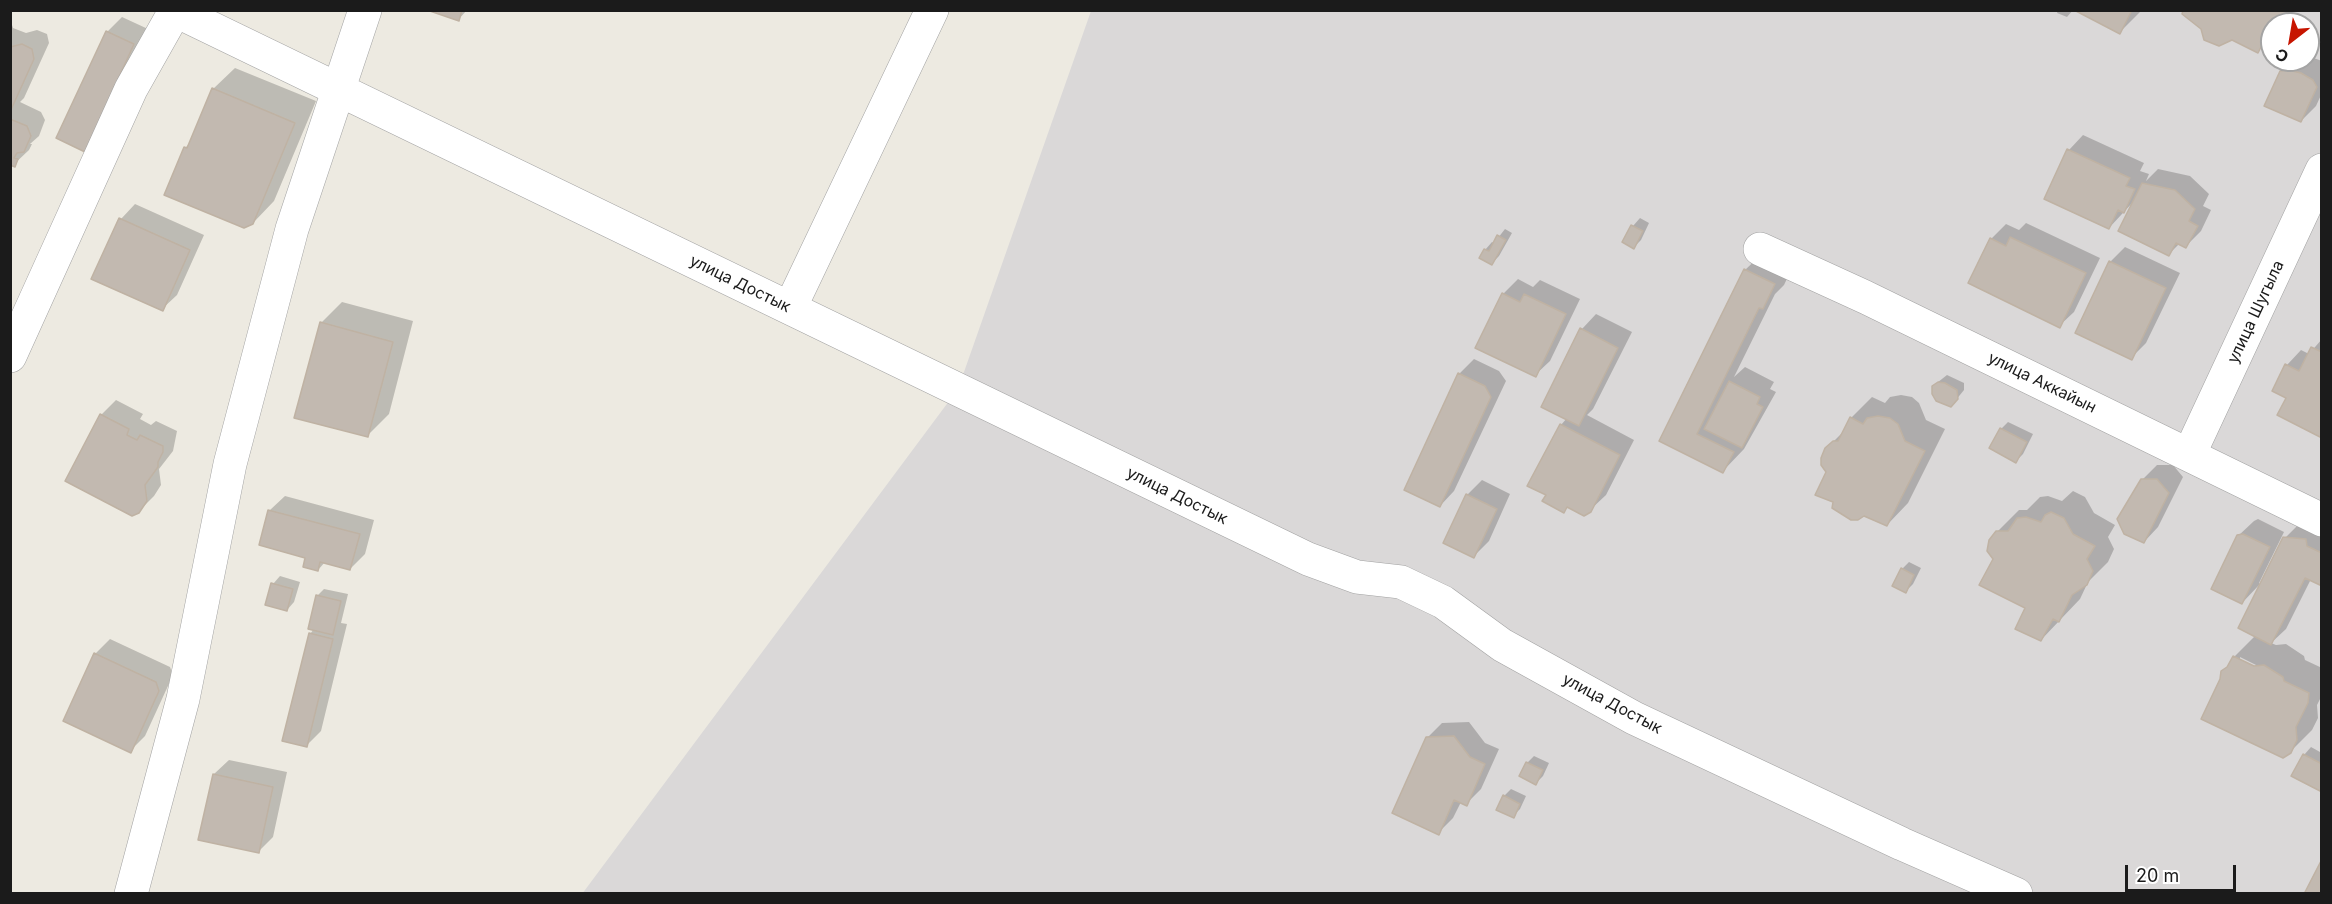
<!DOCTYPE html>
<html>
<head>
<meta charset="utf-8">
<style>
	body { margin:0 }
	#map { position:relative; width:2332px; height:904px; overflow:hidden; background:#edeae1; font-family:Inter,sans-serif }
	canvas { display:block }
	.frame { position:absolute; inset:0; border:12px solid #1b1b1b; pointer-events:none }
	.north { position:absolute; left:2260px; top:12px; width:60px; height:60px; box-sizing:border-box; background:#fff; border:2px solid #a4a4a4; border-radius:50%; rotate:211deg; font-size:16px; font-weight:700; line-height:24px; text-align:center; color:#1b1b1b }
	.north::after { content:''; display:block; margin:auto; width:21px; height:27px; background:#c71500; clip-path:polygon(50% 0,100% 100%,50% 72%,0 100%) }
	.scale { position:absolute; left:2125px; top:865px; width:111px; height:27px; box-sizing:border-box; border:3px solid #1b1b1b; border-top:0; padding-left:8px; font-size:18px; line-height:21px; white-space:nowrap; color:#1b1b1b; -webkit-text-stroke:4px #fff; paint-order:stroke }
</style>
</head>
<body>
<div id="map">
<canvas width="2332" height="904"></canvas>
<div class="frame"></div>
<div class="north">С</div>
<div class="scale">20 m</div>
</div>
<script>
const g = document.querySelector('canvas').getContext('2d');
g.lineJoin = 'round';
function paint(path, color) { g.fillStyle = color; g.fill(path, 'evenodd'); }
const shape = rows => new Path2D(rows.map(r => 'M' + r).join(''));
function strokePath(path, color, width, dash) { g.strokeStyle = color; g.lineWidth = width; g.lineCap = dash ? 'butt' : 'round'; g.setLineDash(dash || []); g.stroke(path); }
function drawText(font, color, halo, rows, align = 'center') {
  g.font = font + ' Inter,sans-serif'; g.lineWidth = 5; g.setLineDash([]); g.textBaseline = 'middle'; g.strokeStyle = halo; g.fillStyle = color; for (const [text, x, y, turn = 0] of rows) {
    g.save(); g.translate(x, y); g.rotate((+turn || 0) * Math.PI / 180); g.textAlign = isNaN(turn) ? turn : align; if (halo) g.strokeText(text, 0, 0); g.fillText(text, 0, 0); g.restore();
  }
}
paint(shape([
	[1091,11,2321,11,2321,893,582,894,958,389],
	[2272,24,2308,24,2308,60,2272,60]
]), '#dad8d8');
paint(shape([
	[431,10,467,10,458,20],
	[2058,10,2073,10,2067,17,2057,13],
	[2076,10,2142,10,2120,32],
	[2184,10,2295,10,2282,24,2272,24,2272,37,2258,51,2232,38,2203,28],
	[122,17,148,29,99,135,107,32],
	[10,19,13,28,26,33,37,30,47,34,49,43,24,98,20,102,41,112,45,120,39,136,30,144,32,144,29,150,10,168],
	[2308,56,2322,61,2322,93,2316,106,2301,121,2281,72,2293,60,2308,60],
	[235,68,316,101,274,201,253,223,185,148,192,141,213,89],
	[2083,135,2144,163,2140,171,2149,174,2146,181,2158,169,2190,176,2209,194,2203,206,2211,210,2201,231,2186,246,2180,243,2169,254,2134,201,2109,228,2046,198,2069,150],
	[135,204,204,235,177,295,162,309,121,219],
	[1640,218,1649,223,1641,240,1634,247,1624,242,1633,226],
	[2026,223,2100,258,2074,312,2059,326,1991,239,2006,224,2019,230],
	[1505,229,1512,233,1499,256,1492,263,1485,250,1492,242,1494,243],
	[2125,247,2180,273,2146,343,2131,358,2110,262],
	[1767,249,1795,262,1784,285,1775,294,1734,377,1745,367,1774,382,1770,389,1776,392,1744,449,1723,471,1661,440,1745,270],
	[1518,279,1533,287,1540,280,1580,299,1550,361,1535,375,1503,294],
	[342,302,413,321,389,414,367,436,321,323],
	[1596,314,1632,332,1593,409,1587,415,1634,440,1606,495,1590,510,1569,506,1564,511,1548,494,1529,485,1561,425,1567,418,1582,329],
	[2322,339,2322,436,2288,397,2287,365,2301,350,2309,354],
	[1474,359,1499,371,1506,381,1454,491,1440,506,1459,374],
	[1947,375,1964,383,1964,390,1951,406,1933,386],
	[1901,395,1912,397,1919,403,1926,420,1945,429,1908,503,1887,525,1834,501,1827,472,1826,449,1845,430,1851,418,1872,397,1885,403,1890,397],
	[116,400,143,414,140,419,151,425,156,421,177,431,173,451,159,469,161,485,154,496,138,512,67,481,101,415],
	[2008,422,2033,434,2023,454,2016,461,2001,429],
	[2157,465,2173,465,2183,477,2158,527,2144,542,2142,480],
	[1482,480,1510,494,1489,541,1474,556,1467,495],
	[2073,491,2085,497,2094,513,2115,525,2108,537,2114,549,2108,562,2088,582,2080,599,2041,640,2027,608,1994,559,1997,532,2019,510,2027,510,2040,497,2048,496,2062,501],
	[285,496,374,520,365,554,350,569,325,562,318,570,270,510],
	[2258,519,2284,532,2259,583,2260,584,2242,603,2238,536,2254,521],
	[2300,523,2322,530,2322,584,2311,579,2286,629,2271,643,2276,645,2286,644,2304,656,2305,660,2322,668,2322,695,2317,705,2318,718,2312,730,2290,752,2231,664,2234,657,2256,635,2285,538],
	[2240,657,2262,668,2260,671,2240,661],
	[1909,562,1921,568,1913,584,1906,591,1902,569],
	[280,576,300,582,294,602,287,610,273,584],
	[324,589,348,594,341,623,347,624,321,731,306,746,310,634,314,629,317,596],
	[110,639,170,667,173,675,145,736,130,751,95,654],
	[1469,722,1485,743,1499,749,1481,789,1466,804,1461,802,1453,818,1438,833,1427,738,1442,723],
	[2311,747,2320,752,2322,749,2322,790,2304,755],
	[1534,756,1549,763,1543,776,1536,783,1527,763],
	[229,760,287,772,273,837,258,852,214,774],
	[1511,789,1526,796,1520,809,1513,816,1504,796]
]), '#0003');
const building = shape([
	[427,10,462,10,459,21,427,10],
	[2074,10,2132,10,2120,34,2074,10],
	[2183,10,2286,10,2287,13,2282,24,2272,24,2272,32,2267,35,2258,53,2232,40,2219,46,2204,40,2201,29,2182,14,2183,10],
	[106,31,134,44,85,152,56,138,106,31],
	[22,44,32,49,34,59,10,112,10,47,22,44],
	[2288,70,2301,73,2313,80,2317,87,2301,122,2264,106,2280,71,2288,70],
	[212,88,295,123,253,224,244,228,164,195,184,147,187,148,212,88],
	[10,119,27,126,31,136,24,152,17,153,14,158,18,159,15,167,10,165,10,119],
	[2067,149,2130,178,2126,186,2135,189,2124,213,2118,210,2109,229,2044,199,2067,149],
	[2142,183,2175,190,2195,209,2189,221,2198,226,2186,248,2176,243,2169,256,2118,231,2142,183],
	[119,218,190,250,163,311,91,279,119,218],
	[1631,225,1643,231,1634,249,1622,242,1631,225],
	[1497,235,1506,240,1492,265,1479,258,1484,249,1489,251,1497,235],
	[2010,237,2086,273,2060,328,1968,283,1990,238,2006,246,2010,237],
	[2109,261,2166,288,2132,360,2075,333,2109,261],
	[1744,269,1775,284,1763,309,1759,308,1697,434,1734,452,1723,473,1659,441,1744,269],
	[1502,293,1520,302,1524,294,1566,314,1536,377,1475,348,1502,293],
	[320,322,393,342,368,437,294,418,320,322],
	[1580,328,1618,348,1579,426,1541,407,1580,328],
	[2311,347,2322,352,2322,438,2277,415,2286,398,2272,391,2285,364,2299,371,2311,347],
	[1458,373,1485,386,1491,397,1440,507,1404,490,1458,373],
	[1729,381,1760,397,1757,404,1763,407,1742,448,1704,429,1729,381],
	[1938,382,1945,383,1957,390,1958,399,1951,407,1936,401,1932,394,1932,386,1938,382],
	[100,414,129,429,127,435,137,440,140,435,163,446,163,452,158,462,158,467,145,485,147,501,139,513,132,516,65,481,100,414],
	[1878,416,1890,418,1898,424,1905,441,1925,451,1887,526,1864,516,1858,520,1851,520,1832,508,1833,502,1815,495,1826,472,1821,465,1821,458,1825,448,1833,441,1838,441,1850,417,1863,424,1867,418,1878,416],
	[1560,424,1620,455,1591,512,1584,516,1567,507,1564,513,1542,501,1546,495,1527,486,1560,424],
	[2000,428,2027,442,2016,463,1989,448,2000,428],
	[2141,479,2157,479,2169,493,2144,543,2124,534,2117,519,2141,479],
	[1466,494,1497,509,1474,558,1443,543,1466,494],
	[268,510,360,534,350,570,320,562,318,571,303,567,305,558,259,545,268,510],
	[2051,512,2064,518,2073,534,2095,546,2087,559,2093,571,2087,585,2072,595,2059,622,2053,619,2041,641,2015,629,2025,608,1979,585,1993,559,1987,551,1989,540,1996,531,2008,531,2017,518,2026,517,2041,522,2045,515,2051,512],
	[2243,534,2270,547,2242,604,2211,589,2237,535,2243,534],
	[2283,537,2306,539,2307,546,2322,553,2322,586,2305,578,2271,645,2238,628,2283,537],
	[1901,568,1914,575,1906,593,1892,586,1901,568],
	[271,583,293,589,287,611,265,605,271,583],
	[316,595,341,601,333,635,308,629,316,595],
	[309,633,333,639,307,747,282,741,309,633],
	[94,653,156,682,159,691,131,753,63,721,94,653],
	[2233,656,2254,666,2264,665,2283,677,2284,681,2309,693,2308,703,2296,727,2297,740,2291,753,2283,758,2201,719,2220,679,2221,671,2227,667,2233,656],
	[1454,736,1470,757,1485,764,1467,806,1454,800,1439,835,1392,813,1426,737,1454,736],
	[2303,754,2322,764,2322,792,2291,776,2303,754],
	[1526,762,1543,770,1536,785,1519,776,1526,762],
	[213,774,273,787,259,853,198,840,213,774],
	[1503,795,1520,804,1514,818,1496,810,1503,795],
	[2322,859,2322,894,2304,894,2322,859]
]);
paint(building, '#c2b9b0');
strokePath(building, '#bfb2a3', 1.5);
const minor = shape([
	[174,10,1308,559,1357,577,1401,582,1443,602,1502,645,1634,718,1902,844,2016,894],
	[1760,249,1865,297,2322,520],
	[790,308,932,10],
	[10,356,131,89,175,11],
	[2189,455,2322,170],
	[131,894,183,699,230,464,292,229,365,10]
]);
strokePath(minor, '#a2a2a2', 34);
strokePath(minor, '#fff', 33);
drawText('16px', '#1b1b1b', '#fff', [
	["улица Достык",740,284,26],
	["улица Шугыла",2256,312,-65],
	["улица Аккайын",2042,383,26],
	["улица Достык",1177,496,26],
	["улица Достык",1612,704,28]
]);
</script>
</body>
</html>
